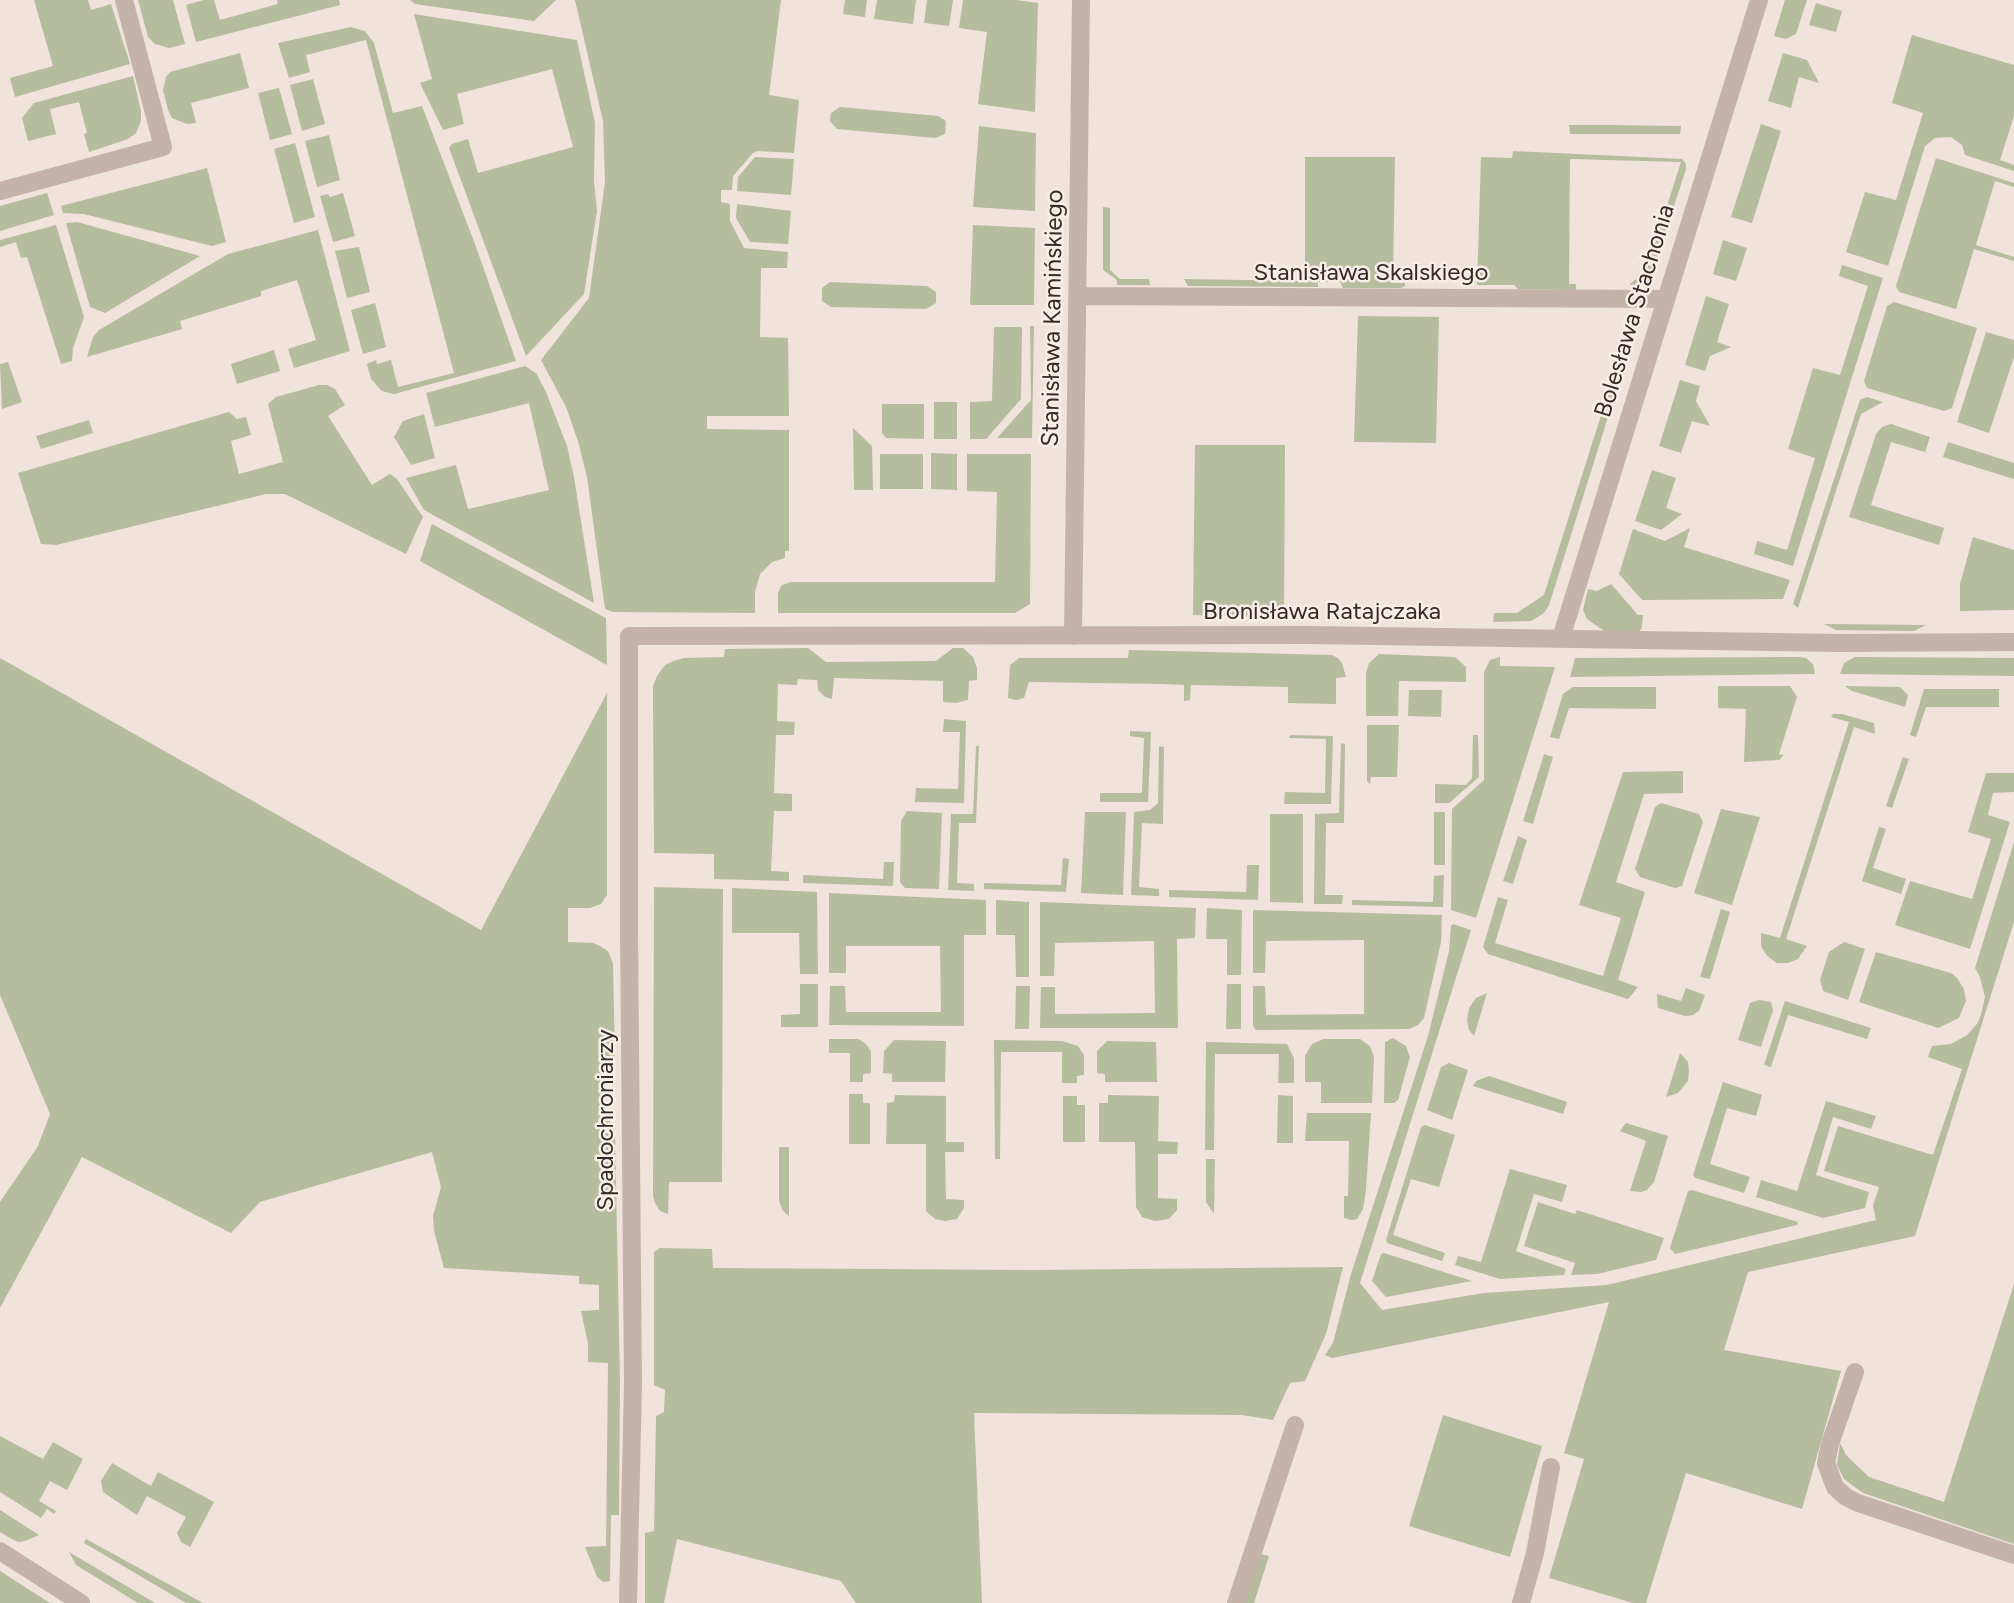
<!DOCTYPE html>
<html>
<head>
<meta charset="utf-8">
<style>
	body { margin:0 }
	canvas { display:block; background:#efe3dc }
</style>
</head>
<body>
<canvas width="2014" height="1603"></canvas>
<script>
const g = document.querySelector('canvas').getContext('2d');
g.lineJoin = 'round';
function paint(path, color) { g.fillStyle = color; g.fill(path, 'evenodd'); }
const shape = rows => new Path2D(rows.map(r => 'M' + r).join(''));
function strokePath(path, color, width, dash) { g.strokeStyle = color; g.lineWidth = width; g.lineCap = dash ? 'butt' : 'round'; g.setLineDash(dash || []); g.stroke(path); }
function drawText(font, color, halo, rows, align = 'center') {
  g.font = font + ' Figtree,sans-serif'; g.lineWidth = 5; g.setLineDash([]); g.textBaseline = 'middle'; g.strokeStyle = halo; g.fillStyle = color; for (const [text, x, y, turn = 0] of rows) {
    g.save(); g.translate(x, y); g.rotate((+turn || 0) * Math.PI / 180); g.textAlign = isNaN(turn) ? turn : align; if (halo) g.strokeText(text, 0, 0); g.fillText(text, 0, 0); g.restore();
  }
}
paint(shape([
	[34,0,88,0,91,10,111,4,130,64,15,97,10,78,53,66],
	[138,0,173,0,185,44,169,48,155,44,148,37],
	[204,0,214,0,220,20,278,4,277,0,339,0,340,5,196,42,186,5],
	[410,0,556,0,534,21,415,4],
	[575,0,781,0,769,95,799,100,794,153,758,151,753,153,733,176,732,190,721,190,721,202,730,204,730,221,744,248,788,252,787,268,761,268,760,337,788,338,789,416,707,416,707,429,789,430,789,551,785,551,785,558,772,562,760,574,755,592,755,613,613,612,605,609,587,477,578,441,566,407,541,360,589,298,605,182,603,121],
	[845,0,867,0,865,17,843,14],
	[877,0,916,0,913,24,874,19],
	[927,0,953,0,949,26,924,23],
	[963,0,1016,0,1038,3,1035,112,978,104,987,32,959,28],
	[1785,0,1807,0,1796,34,1786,39,1774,36],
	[1816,3,1842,11,1836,32,1809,25],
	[414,14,577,40,595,123,594,181,597,211,584,294,526,356,449,148,452,144,468,139,478,173,573,147,552,69,457,94,464,124,443,130,420,83,432,79],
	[351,27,365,31,374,43,393,113,422,106,475,244,516,361,394,394,382,391,371,379,367,364,376,360,377,364,391,360,398,387,454,373,366,40,306,55,310,72,289,78,278,43],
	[1912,35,2014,65,2014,116,2000,160,2014,165,2014,171,1965,155,1962,145,1951,137,1935,138,1925,146,1888,266,1846,252,1865,192,1896,200,1923,113,1892,103],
	[240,53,249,88,191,103,196,123,187,124,172,118,168,110,163,90,166,77,170,72],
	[1783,53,1807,60,1819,83,1799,77,1791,108,1768,101],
	[133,76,141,111,141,121,136,133,128,139,89,152,84,134,87,133,79,102,50,109,56,134,28,141,22,118,34,103],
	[313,79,325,124,302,131,290,85],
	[279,88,292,134,270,140,258,93],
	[840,107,938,116,946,121,945,134,935,138,837,129,830,121,831,113],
	[1761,124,1781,131,1752,223,1731,217],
	[1569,125,1607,125,1681,126,1680,134,1570,134],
	[979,126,1036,133,1035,211,973,207],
	[329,135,340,180,317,187,305,141],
	[295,143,315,217,294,223,274,149],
	[1513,151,1682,159,1686,164,1686,169,1652,273,1638,285,1629,285,1646,271,1681,162,1570,159,1569,284,1576,284,1576,290,1518,289,1514,285,1477,285,1481,157,1512,158],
	[755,157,794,159,791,195,737,191,738,177],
	[1305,157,1395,157,1393,283,1405,283,1405,286,1401,288,1343,288,1340,282,1318,282,1318,287,1188,286,1184,279,1305,281],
	[1936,158,2014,183,2014,187,1995,181,1976,245,2014,257,2014,261,1974,249,1956,309,1899,292,1896,286],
	[207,168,226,242,212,246,84,214,63,213,61,206],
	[47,193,54,215,0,231,0,206],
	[343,193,355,236,333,242,320,196,328,194,330,197],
	[737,204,791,211,788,244,750,242,736,218],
	[1103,207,1110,208,1110,270,1120,279,1149,279,1150,285,1117,285,1117,280,1103,270],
	[77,222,200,256,105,313,90,307,66,223],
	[56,225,84,317,73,348,72,361,61,364,27,257,21,258,16,242,0,247,0,240],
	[973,225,1035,228,1034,305,970,305],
	[318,230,350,351,294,368,288,349,316,340,297,280,261,291,261,296,180,321,182,329,87,357,93,337,99,330,228,254],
	[1723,240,1747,248,1736,281,1713,274],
	[359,247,370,292,347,298,335,251],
	[1842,265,1883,278,1793,566,1754,554,1757,541,1787,550,1815,458,1788,449,1813,368,1840,375,1868,286,1839,276],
	[830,282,927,286,936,292,936,303,926,309,831,307,822,301,822,288],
	[1706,296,1729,304,1717,342,1731,347,1710,356,1705,371,1685,365],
	[1894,302,1977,328,1952,408,1944,411,1867,388,1864,381,1887,306],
	[375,303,386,347,363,354,351,310],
	[1358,316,1439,317,1436,443,1354,442],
	[1632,318,1637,325,1549,605,1544,613,1531,621,1493,622,1494,613,1517,613,1544,595],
	[1030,326,1034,326,1032,438,997,438,1031,400],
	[994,327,1022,327,1021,399,986,439,970,439,970,402,992,401],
	[1986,332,2014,340,2014,357,1989,433,1957,422],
	[274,350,280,371,237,384,231,364],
	[8,362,22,402,2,409,0,364],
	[525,366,536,373,546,392,567,446,574,477,594,603,424,510,406,478,456,465,468,509,549,490,529,403,435,427,426,393],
	[1680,380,1700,386,1696,401,1710,426,1692,421,1681,453,1659,446],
	[319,385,327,385,335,389,345,405,328,416,372,485,390,474,397,479,423,517,406,554,285,494,266,494,56,545,41,544,18,473,229,412,237,419,246,417,251,435,231,441,239,474,283,462,268,404,276,397],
	[1867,397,1883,402,1861,414,1798,608,1793,604,1860,400],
	[934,402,957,402,957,439,934,439],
	[882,404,924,404,924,439,886,438,882,433],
	[424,414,435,458,411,465,394,437,403,421],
	[89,420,93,433,41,449,36,436],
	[1891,424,1930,437,1925,452,1891,442,1871,505,1944,528,1939,545,1849,517,1876,434,1882,427],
	[853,428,872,446,873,490,854,490],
	[1948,442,2014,463,2014,479,1943,457],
	[1195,445,1285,445,1284,617,1193,615],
	[931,453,957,454,957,490,931,489],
	[880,454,923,454,923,489,880,489],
	[967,454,1031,454,1030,604,1015,613,778,613,778,592,782,585,791,582,995,582,997,492,967,491],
	[1652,470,1676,478,1666,508,1682,514,1661,530,1635,521],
	[432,524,606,618,607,665,420,561],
	[1690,528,1684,547,1790,580,1783,599,1642,600,1619,574,1633,529,1665,541],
	[1973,537,2014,550,2014,610,1960,611,1960,584],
	[1611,584,1638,615,1643,615,1642,627,1639,632,1604,631,1587,619,1583,610,1588,589,1597,591],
	[1824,624,1926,625,1914,631,1836,630],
	[808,648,826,662,936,661,953,648,963,648,973,657,977,668,977,680,969,681,968,700,956,703,943,702,943,681,834,678,832,699,825,697,818,690,817,680,798,679,797,685,778,684,777,721,795,722,794,735,776,735,774,793,792,794,792,811,774,811,771,871,789,872,789,881,714,879,714,854,654,853,653,703,653,686,657,676,665,665,673,661,684,658,724,657,725,649],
	[1129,650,1332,655,1338,658,1342,663,1346,677,1336,678,1336,704,1288,703,1288,687,1191,685,1190,700,1184,701,1184,685,1162,684,1029,682,1024,698,1016,700,1008,698,1010,665,1019,658,1128,658],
	[1379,654,1455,657,1466,667,1466,682,1399,681,1398,716,1366,716,1366,673,1369,663],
	[1500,657,1500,666,1555,667,1476,918,1451,910,1452,809,1484,780,1484,672,1490,660],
	[1797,657,1806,658,1813,664,1815,674,1570,677,1575,658],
	[1855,657,2014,658,2014,676,1840,674,1844,663],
	[0,658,481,930,607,693,607,895,601,904,590,908,568,908,568,942,593,943,600,946,608,951,613,963,615,1066,613,1074,604,1083,605,1117,612,1123,615,1134,620,1379,619,1515,611,1515,610,1581,603,1582,597,1577,585,1547,606,1546,608,1363,588,1362,588,1344,581,1311,599,1310,599,1285,579,1284,579,1276,444,1268,434,1231,433,1216,441,1187,432,1152,260,1202,231,1233,82,1157,0,1308,0,1202,38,1146,50,1114,0,995],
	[1718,686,1790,686,1797,697,1779,754,1784,755,1779,760,1744,762,1746,709,1718,708],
	[1845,686,1900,687,1908,695,1905,707,1852,691],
	[1573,687,1656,687,1656,709,1569,708,1559,739,1550,737,1563,694],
	[1924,689,1999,689,1999,707,1926,707,1916,737,1910,735],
	[1409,690,1442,690,1441,717,1408,716],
	[1833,714,1842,714,1874,723,1875,734,1854,727,1786,939,1807,946,1798,959,1788,963,1777,963,1767,956,1761,946,1761,933,1780,938,1849,722,1831,717],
	[944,719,966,721,964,803,915,802,916,788,958,789,960,732,943,732],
	[1367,725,1399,725,1397,777,1371,777,1370,784,1367,781],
	[1130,731,1151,732,1148,802,1100,802,1100,793,1142,793,1144,738,1130,736],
	[1290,735,1333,736,1331,804,1284,804,1285,792,1325,793,1326,739,1289,738],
	[1473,735,1478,735,1479,777,1449,803,1435,803,1435,784,1466,785,1472,778],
	[1341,743,1345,744,1344,823,1326,823,1325,895,1343,895,1342,904,1314,904,1315,814,1339,813],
	[976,746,979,746,976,823,959,823,957,883,974,884,974,891,948,890,951,814,973,814],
	[1159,746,1164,747,1163,824,1142,823,1139,887,1159,889,1159,896,1131,895,1134,812,1150,810,1158,803],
	[1544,754,1553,757,1533,824,1523,821],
	[1903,757,1909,759,1892,808,1886,806],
	[1683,771,1683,793,1644,794,1616,882,1645,892,1618,980,1638,987,1628,999,1488,954,1483,947,1498,897,1508,900,1495,943,1603,976,1621,918,1579,905,1623,772],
	[1986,773,2014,773,2014,792,1993,793,1988,815,2010,822,1970,949,1895,925,1910,881,1972,899,1991,839,1968,832],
	[1661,803,1699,814,1703,822,1682,886,1675,888,1640,877,1635,869,1655,807],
	[1721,809,1760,817,1732,905,1694,893],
	[907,811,942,813,939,889,905,888,900,882,901,821],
	[1085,812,1126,812,1123,895,1081,893],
	[1434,812,1445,812,1445,865,1434,865],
	[1270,814,1303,814,1303,903,1270,902],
	[1879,827,1886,829,1873,868,1906,879,1901,894,1862,881],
	[1518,836,1527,840,1513,884,1503,881],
	[2014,842,2014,922,1915,1236,1748,1272,1724,1350,1841,1371,1802,1509,1686,1473,1646,1603,1633,1603,1549,1578,1584,1459,1564,1453,1609,1302,1332,1358,1325,1355,1333,1343,1351,1274,1428,1036,1449,951,1451,926,1453,924,1471,930,1360,1283,1382,1310,1484,1293,1607,1285,1876,1220,1873,1206,1879,1187,1824,1171,1838,1126,1933,1155,1962,1069,1928,1057,1932,1046,1951,1044,1967,1035,1977,1024,1981,1015,1985,997,1980,977,1975,968],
	[1063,858,1069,859,1066,892,984,889,984,883,1061,885],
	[884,862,894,862,893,886,803,883,803,875,883,879],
	[1247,865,1259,865,1258,900,1169,897,1169,890,1246,892],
	[1444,875,1443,907,1352,905,1352,900,1433,902,1434,876],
	[654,887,723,889,722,1182,669,1182,668,1214,660,1211,655,1203,653,1196],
	[732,888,817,892,818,974,800,974,799,933,732,933],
	[829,893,986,900,986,935,964,935,964,1026,829,1025,830,986,845,986,846,1012,941,1012,940,946,846,946,846,973,829,973],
	[996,900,1029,902,1029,977,1016,977,1015,935,996,935],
	[1040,902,1196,908,1195,938,1177,939,1178,1028,1040,1028,1041,987,1055,987,1055,1014,1155,1013,1154,941,1055,943,1054,976,1040,976],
	[1207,908,1242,910,1241,975,1227,975,1227,939,1206,939],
	[1721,909,1730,912,1710,979,1700,977],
	[1253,910,1442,915,1441,942,1424,1018,1418,1025,1409,1029,1256,1030,1253,1026,1253,986,1265,986,1266,1015,1364,1014,1364,940,1266,941,1265,973,1253,973],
	[1844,942,1865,949,1848,1000,1823,991,1820,980,1829,952],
	[1876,952,1951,973,1957,978,1964,989,1966,1001,1959,1018,1938,1028,1859,1002],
	[800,984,818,984,818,1027,781,1027,781,1015,800,1014],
	[1227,984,1241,984,1241,1029,1226,1029],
	[1016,986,1030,986,1029,1029,1015,1029],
	[1686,988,1705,995,1699,1011,1693,1015,1685,1016,1658,1008,1657,994,1681,1001],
	[1487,993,1474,1036,1469,1030,1467,1021,1469,1008,1476,998],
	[1759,1000,1771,1002,1773,1010,1761,1047,1738,1040,1750,1003],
	[1785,1001,1871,1028,1867,1039,1788,1015,1771,1067,1764,1065],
	[1393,1038,1406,1046,1410,1057,1398,1100,1394,1103,1384,1103,1385,1042],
	[829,1039,858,1039,866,1044,871,1051,871,1073,863,1074,863,1082,850,1082,850,1053,829,1053],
	[1323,1039,1360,1039,1370,1046,1374,1057,1372,1103,1321,1103,1321,1082,1305,1082,1305,1056,1312,1044],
	[894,1040,946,1041,945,1082,892,1082,892,1074,883,1073,884,1051],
	[994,1040,1062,1041,1078,1046,1084,1055,1084,1075,1077,1076,1077,1083,1062,1083,1062,1052,1001,1052,1000,1159,995,1159],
	[1107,1041,1156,1042,1157,1082,1105,1082,1105,1074,1097,1073,1097,1051],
	[1206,1042,1287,1044,1294,1058,1294,1083,1278,1083,1279,1054,1215,1054,1214,1150,1205,1150],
	[1680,1053,1688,1062,1689,1071,1688,1081,1678,1093,1666,1097],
	[1449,1063,1468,1070,1452,1120,1427,1110,1441,1067],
	[1489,1076,1567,1102,1563,1114,1473,1086,1476,1081],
	[1723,1082,1762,1095,1756,1116,1727,1108,1710,1164,1750,1177,1744,1193,1696,1178,1693,1175],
	[849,1094,863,1094,863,1103,870,1103,870,1144,849,1144],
	[895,1095,946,1096,946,1142,964,1142,964,1152,945,1152,946,1199,964,1200,964,1208,957,1219,945,1221,935,1219,926,1211,926,1144,886,1144,887,1103,894,1102],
	[1108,1095,1159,1096,1158,1141,1178,1142,1177,1154,1158,1154,1158,1198,1177,1199,1177,1210,1169,1219,1155,1221,1142,1217,1136,1207,1135,1142,1099,1142,1099,1103,1108,1103],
	[1278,1095,1293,1096,1293,1143,1277,1143],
	[1063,1096,1077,1096,1077,1105,1085,1105,1085,1142,1063,1142],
	[1826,1101,1876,1116,1871,1129,1833,1117,1816,1175,1869,1192,1865,1208,1823,1218,1756,1197,1761,1180,1797,1191],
	[1307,1113,1371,1113,1366,1190,1363,1209,1357,1219,1352,1220,1344,1218,1344,1196,1348,1196,1349,1141,1305,1141],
	[1626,1123,1668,1136,1654,1182,1647,1190,1641,1192,1630,1191,1646,1141,1620,1131],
	[1425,1125,1455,1135,1439,1187,1411,1179,1393,1235,1445,1253,1442,1261,1387,1243,1386,1240,1421,1127],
	[779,1147,789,1147,789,1216,783,1211,779,1201],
	[1206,1159,1215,1159,1214,1214,1206,1202],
	[1510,1169,1567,1185,1562,1202,1534,1194,1516,1251,1566,1269,1564,1275,1500,1279,1455,1265,1458,1256,1481,1262],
	[1692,1190,1798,1222,1797,1225,1675,1254,1670,1248,1688,1191],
	[1538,1202,1575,1214,1577,1210,1664,1238,1656,1260,1597,1274,1571,1275,1575,1263,1524,1246],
	[660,1248,712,1249,713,1268,1032,1270,1343,1267,1326,1334,1305,1381,1290,1383,1273,1420,1242,1415,974,1413,982,1603,856,1603,841,1581,677,1539,664,1603,645,1603,645,1533,654,1531,656,1416,664,1412,665,1390,654,1385,654,1252],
	[1384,1253,1472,1281,1386,1297,1372,1281,1381,1254],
	[2014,1284,2014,1544,1863,1493,1844,1479,1837,1465,1840,1443,1846,1455,1869,1477,1944,1502],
	[1443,1415,1542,1446,1510,1557,1409,1526],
	[0,1436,43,1459,53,1442,83,1459,67,1490,50,1481,39,1501,56,1511,54,1514,47,1509,41,1518,0,1492],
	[112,1463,151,1486,158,1472,214,1502,190,1547,181,1542,177,1533,186,1517,147,1496,137,1515,103,1492,101,1481],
	[0,1510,39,1535,25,1541,18,1542,10,1538,0,1532],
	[86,1539,170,1585,203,1603,186,1603,84,1543],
	[69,1552,155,1603,138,1603,76,1565],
	[1260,1554,1269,1556,1254,1603,1244,1603],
	[0,1571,50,1603,0,1603]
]), '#b6bc9e');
strokePath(shape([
	[0,191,163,147,124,0],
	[1078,296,1665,299],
	[1073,636,1081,0],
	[1561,638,1759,0],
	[1855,1372,1830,1444,1826,1463,1835,1487,1846,1497,1858,1503,2014,1555],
	[0,1551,81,1603],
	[628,1603,633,1384,629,930,629,636,1308,635,1840,643,2014,642],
	[1236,1603,1295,1425],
	[1521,1603,1535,1553,1551,1467]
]), '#c5b2a9', 18);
drawText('24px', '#342a28', '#f7eee8', [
	["Stanisława Skalskiego",1371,273],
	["Bolesława Stachonia",1635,311,-73],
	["Stanisława Kamińskiego",1053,318,-89],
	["Bronisława Ratajczaka",1322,612],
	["Spadochroniarzy",606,1120,-90]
]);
</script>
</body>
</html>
